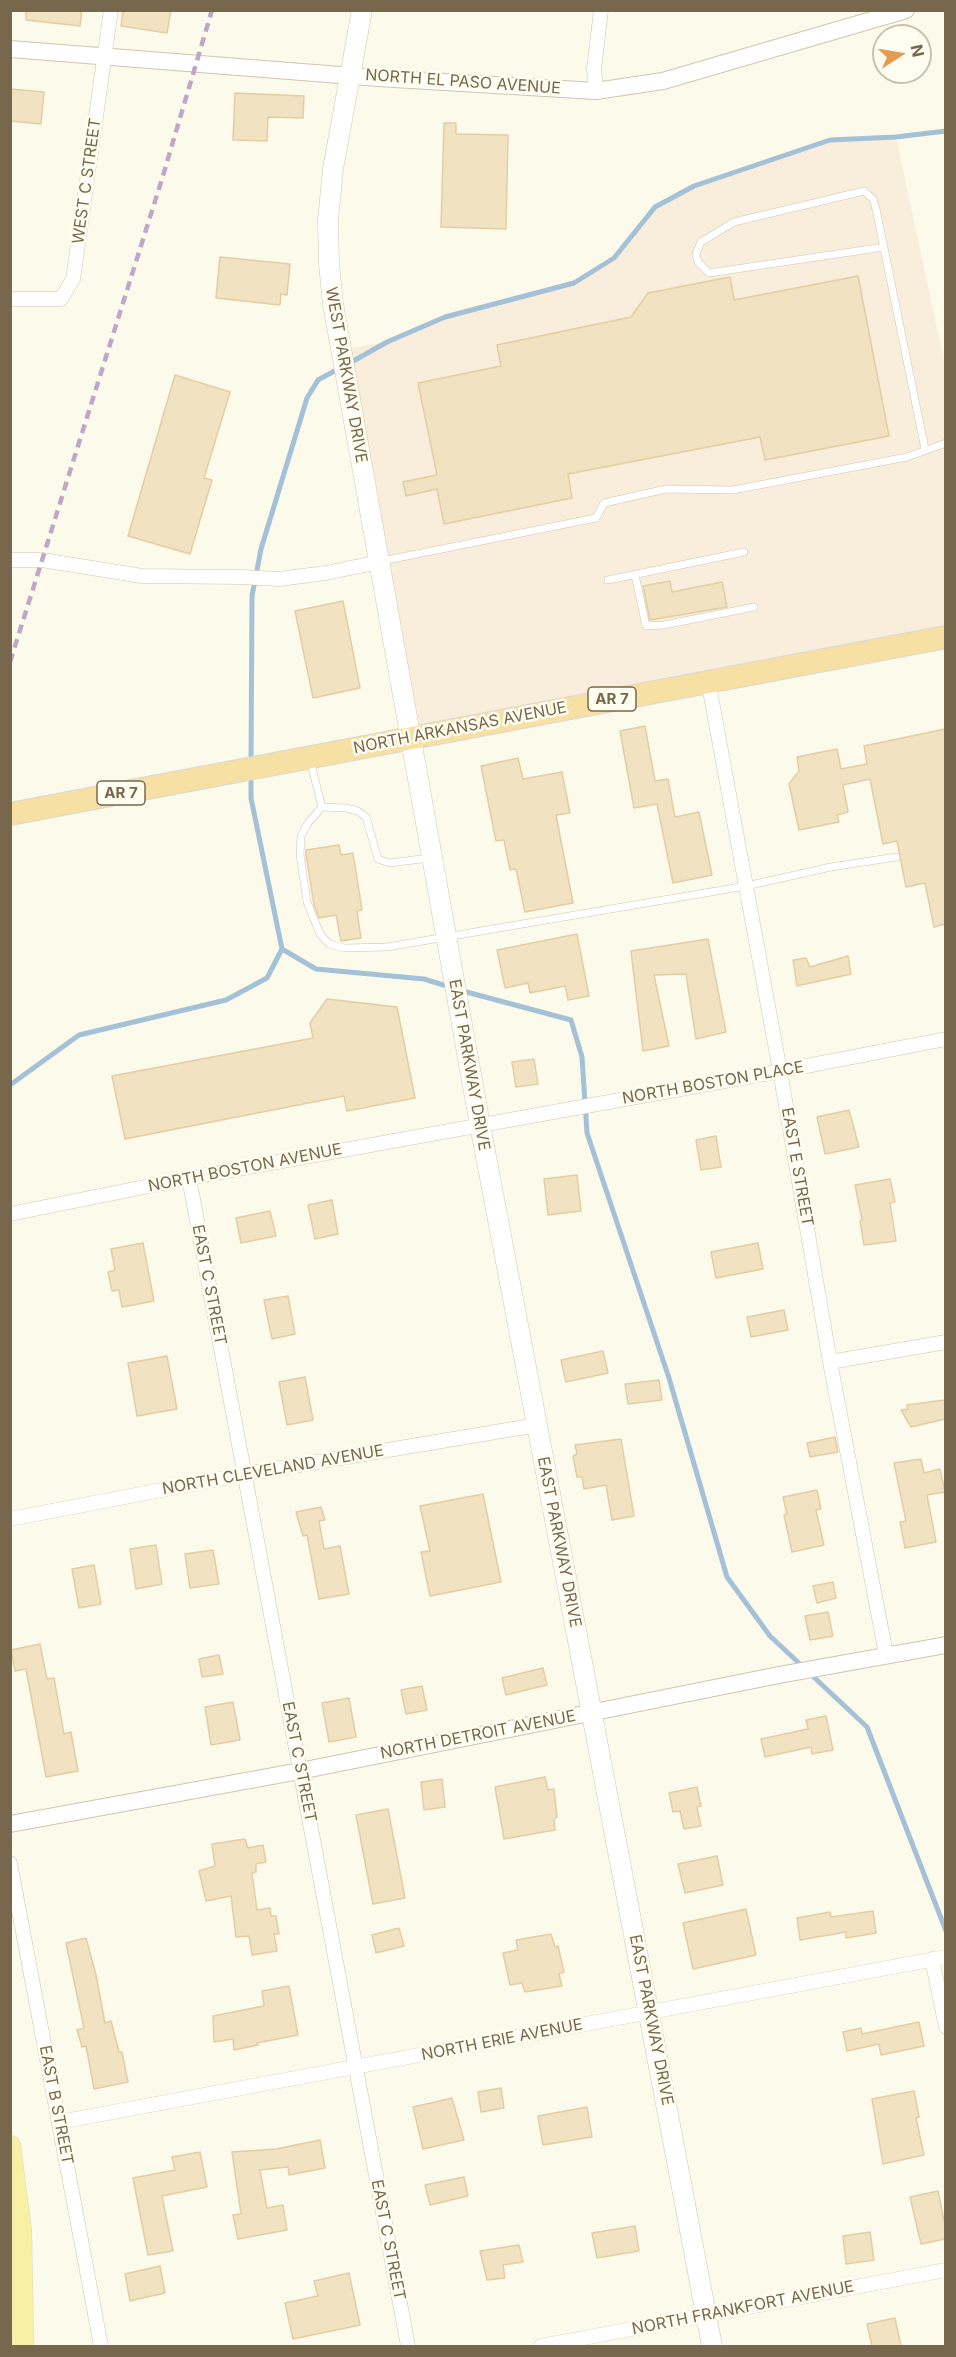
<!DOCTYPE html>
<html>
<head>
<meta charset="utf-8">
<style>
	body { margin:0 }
	#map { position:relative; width:956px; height:2357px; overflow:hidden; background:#fcfaea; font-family:Inter,sans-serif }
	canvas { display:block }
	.frame { position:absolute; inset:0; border:12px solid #77684d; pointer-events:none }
	.north { position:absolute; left:872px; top:24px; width:60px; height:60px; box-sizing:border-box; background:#fffdf0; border:2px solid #c9c1af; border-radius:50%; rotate:78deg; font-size:16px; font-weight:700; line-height:24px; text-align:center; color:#77684d }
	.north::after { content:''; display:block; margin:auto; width:21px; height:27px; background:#e29c53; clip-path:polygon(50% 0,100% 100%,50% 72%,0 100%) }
</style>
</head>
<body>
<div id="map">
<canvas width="956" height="2357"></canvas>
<div class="frame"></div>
<div class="north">N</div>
</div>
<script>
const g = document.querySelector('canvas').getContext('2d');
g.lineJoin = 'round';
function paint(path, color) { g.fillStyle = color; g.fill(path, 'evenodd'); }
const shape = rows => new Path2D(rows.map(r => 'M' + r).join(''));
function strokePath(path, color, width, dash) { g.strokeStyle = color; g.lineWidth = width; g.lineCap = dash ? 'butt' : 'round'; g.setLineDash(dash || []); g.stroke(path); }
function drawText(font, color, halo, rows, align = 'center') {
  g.font = font + ' Inter,sans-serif'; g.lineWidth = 5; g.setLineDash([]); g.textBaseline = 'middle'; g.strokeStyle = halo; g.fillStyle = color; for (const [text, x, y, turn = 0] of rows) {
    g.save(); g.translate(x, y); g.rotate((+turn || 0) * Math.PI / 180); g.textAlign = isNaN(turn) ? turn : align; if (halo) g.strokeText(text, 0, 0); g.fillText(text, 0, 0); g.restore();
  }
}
paint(shape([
	[896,137,945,366,945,637,412,737,341,350,387,342,445,317,574,283,614,258,655,207,694,186,830,140]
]), '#f9eddb');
strokePath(shape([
	[348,364,387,342,445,317,574,283,614,258,655,207,694,186,830,140,896,137,946,131],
	[251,764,252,596,261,549,307,398,318,380,340,368],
	[282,949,316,969,424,979,450,987],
	[459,990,571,1020,582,1057,587,1133,669,1378,727,1577,770,1636,867,1727,946,1931],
	[10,1085,79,1035,226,1000,267,978,282,949,251,798,251,774]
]), '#a5c1d7', 5);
const building = shape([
	[26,10,82,10,80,26,26,20,26,10],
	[123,10,171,10,167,33,121,26,123,10],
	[10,89,44,92,41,124,10,121,10,89],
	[235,93,304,96,303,118,268,117,267,141,233,140,235,93],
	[444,123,456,123,456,134,508,135,506,229,441,227,444,123],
	[220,257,290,264,287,295,281,294,280,305,216,298,220,257],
	[858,276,889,436,765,460,760,437,568,474,572,498,444,524,437,489,406,496,403,482,437,475,418,383,501,366,497,345,631,317,648,293,730,277,734,300,858,276],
	[175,375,230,392,204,478,212,480,190,554,128,536,175,375],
	[670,581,672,592,722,582,727,607,650,620,643,586,670,581],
	[343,601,360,688,313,698,295,611,343,601],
	[645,726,655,781,668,779,675,817,699,812,712,875,673,883,657,804,634,808,620,731,645,726],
	[945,729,945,924,934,927,925,883,906,887,897,841,883,844,870,779,843,785,848,812,837,815,839,822,799,830,789,784,799,771,797,757,837,749,841,769,867,764,864,746,945,729],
	[518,758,523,779,562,772,570,813,556,815,573,903,525,912,516,869,510,870,504,840,496,841,481,766,518,758],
	[339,845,341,855,353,853,362,910,357,911,361,938,341,941,336,915,319,918,314,905,306,855,306,850,339,845],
	[577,934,589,996,568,1000,565,986,530,993,528,983,505,988,497,950,577,934],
	[708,939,726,1032,696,1039,686,974,654,975,669,1046,643,1051,631,951,708,939],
	[848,956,851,974,797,986,793,960,806,958,810,967,848,956],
	[327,999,397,1007,415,1098,347,1111,344,1096,125,1139,112,1076,313,1038,310,1023,327,999],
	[534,1059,538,1084,516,1087,512,1062,534,1059],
	[849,1110,859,1147,825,1154,817,1117,849,1110],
	[716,1136,721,1167,701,1170,696,1140,716,1136],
	[577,1175,581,1211,548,1215,544,1179,577,1175],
	[890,1179,895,1202,890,1203,896,1241,864,1245,860,1221,862,1220,855,1185,890,1179],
	[332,1200,338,1234,315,1239,308,1205,332,1200],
	[270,1211,276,1236,241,1243,236,1218,270,1211],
	[143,1243,154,1301,122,1307,119,1290,112,1291,108,1272,115,1270,111,1249,143,1243],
	[758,1243,763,1269,716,1278,711,1252,758,1243],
	[288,1296,295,1334,272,1339,264,1300,288,1296],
	[784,1310,788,1330,751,1337,747,1317,784,1310],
	[603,1351,608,1373,566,1382,561,1360,603,1351],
	[167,1356,177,1409,137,1416,128,1363,167,1356],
	[305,1377,313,1420,287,1425,279,1382,305,1377],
	[659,1380,662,1400,628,1404,625,1384,659,1380],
	[945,1400,945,1419,911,1427,901,1410,908,1409,907,1405,945,1400],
	[835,1437,838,1452,810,1457,807,1443,835,1437],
	[621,1439,634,1516,612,1520,606,1485,584,1489,582,1477,577,1477,573,1456,577,1454,575,1445,621,1439],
	[921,1459,924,1473,940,1469,945,1492,927,1495,936,1542,905,1548,900,1522,906,1521,894,1463,921,1459],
	[817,1490,821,1509,816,1510,824,1545,792,1552,784,1515,787,1514,783,1497,817,1490],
	[483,1494,501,1582,430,1596,421,1552,430,1551,420,1506,483,1494],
	[321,1507,325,1520,319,1521,324,1549,340,1546,349,1594,319,1599,307,1535,303,1536,296,1512,321,1507],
	[156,1545,162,1584,136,1589,130,1549,156,1545],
	[213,1550,219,1584,190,1588,185,1554,213,1550],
	[94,1565,101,1604,79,1608,72,1569,94,1565],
	[833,1582,836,1598,817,1603,813,1586,833,1582],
	[828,1612,833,1636,810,1640,805,1616,828,1612],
	[40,1644,47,1679,54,1678,64,1734,71,1732,78,1771,46,1777,26,1669,15,1671,11,1650,40,1644],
	[219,1655,223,1674,202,1677,199,1659,219,1655],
	[543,1668,547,1685,506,1695,502,1678,543,1668],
	[422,1686,427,1710,406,1714,401,1690,422,1686],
	[349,1698,356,1737,329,1742,322,1703,349,1698],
	[233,1702,240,1740,211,1745,205,1707,233,1702],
	[826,1716,833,1750,812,1754,811,1747,765,1757,761,1739,808,1729,806,1720,826,1716],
	[545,1777,548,1790,554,1789,557,1817,554,1819,555,1830,504,1839,495,1787,545,1777],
	[442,1779,445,1807,424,1810,421,1782,442,1779],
	[697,1787,701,1806,697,1807,701,1826,684,1829,680,1811,673,1812,669,1793,697,1787],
	[388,1809,405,1898,373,1904,356,1815,388,1809],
	[245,1839,248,1848,263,1845,266,1862,256,1864,256,1872,252,1873,257,1910,270,1908,271,1916,276,1916,279,1934,274,1934,277,1951,252,1955,249,1936,236,1937,231,1896,206,1901,199,1871,215,1866,212,1844,245,1839],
	[717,1856,723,1885,685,1893,678,1864,717,1856],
	[746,1909,756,1955,693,1969,683,1923,746,1909],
	[873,1911,876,1933,846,1938,846,1932,800,1940,797,1918,830,1912,831,1917,873,1911],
	[399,1928,404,1946,376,1953,372,1935,399,1928],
	[551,1934,555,1947,558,1946,564,1972,559,1974,562,1986,525,1992,522,1983,510,1985,503,1953,518,1950,516,1940,551,1934],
	[86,1938,96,1975,105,2023,111,2021,119,2052,122,2052,128,2082,94,2089,86,2046,82,2047,77,2030,84,2028,66,1943,86,1938],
	[289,1986,298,2035,257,2043,258,2045,234,2050,233,2039,214,2042,213,2016,264,2006,262,1991,289,1986],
	[919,2022,924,2046,881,2055,879,2044,847,2051,843,2032,861,2028,862,2034,919,2022],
	[501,2088,504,2108,481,2112,478,2092,501,2088],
	[914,2091,919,2117,916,2118,924,2155,883,2164,872,2099,914,2091],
	[452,2098,464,2140,423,2149,413,2107,452,2098],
	[587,2107,592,2137,543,2145,538,2116,587,2107],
	[320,2140,325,2168,289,2175,288,2167,260,2170,267,2208,283,2205,287,2230,238,2239,233,2215,241,2214,232,2152,276,2149,320,2140],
	[200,2152,207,2187,162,2196,173,2251,148,2255,133,2178,175,2170,172,2157,200,2152],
	[464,2177,468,2196,430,2205,425,2185,464,2177],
	[938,2191,945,2225,945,2239,921,2244,910,2197,938,2191],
	[635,2226,639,2251,597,2258,592,2233,635,2226],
	[870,2232,874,2260,846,2264,843,2236,870,2232],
	[519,2245,523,2262,503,2265,505,2278,487,2280,480,2251,519,2245],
	[160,2266,165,2293,130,2301,125,2274,160,2266],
	[349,2273,360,2325,293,2339,285,2303,318,2296,314,2281,349,2273],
	[895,2318,901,2346,872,2346,867,2324,895,2318]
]);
paint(building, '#f1e2c2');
strokePath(building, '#e3cea3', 1.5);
const service = shape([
	[884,247,709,273,698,262,696,254,701,242,734,222,864,191,873,199,876,209,925,449],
	[382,561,596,518,604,503,666,489,733,490,907,457,946,443],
	[635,575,646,626,664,625,754,607],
	[608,580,744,552],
	[310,760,322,807],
	[430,858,389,863,378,859,366,817,358,811,346,808,322,807,308,823,301,836,300,855,307,902,320,934,329,944,344,948,387,947,746,886,831,867,896,857]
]);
const minor = shape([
	[596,91,594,69,601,10],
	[10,299,61,299,73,279,111,10],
	[10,560,42,560,142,576,240,577,279,579,326,573,379,562],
	[708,680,780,1071,830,1362,886,1654],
	[189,1178,408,2346],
	[10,1214,189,1178,780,1071,946,1039],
	[830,1362,946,1342],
	[10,1519,245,1474,537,1425],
	[10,1863,101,2346],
	[932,1959,946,2027],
	[59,2122,946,1957],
	[541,2346,946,2270]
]);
const tertiary = shape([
	[10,49,378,78,596,91,663,81,906,10],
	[10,1824,300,1771,779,1675,946,1645]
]);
const secondary = shape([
	[362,10,333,169,328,220,329,264,333,304,480,1125,712,2346]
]);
const primary = shape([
	[10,2146,21,2231,23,2346]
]);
const trunk = shape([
	[10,814,946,637]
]);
strokePath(service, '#cec6af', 8);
strokePath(minor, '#cec6af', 15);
strokePath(tertiary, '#cec6af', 18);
strokePath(secondary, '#d1c7ad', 21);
strokePath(primary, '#dcd8d1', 22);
strokePath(trunk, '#dcd8d1', 24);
strokePath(service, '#fff', 7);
strokePath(minor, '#fff', 14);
strokePath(tertiary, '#fff', 16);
strokePath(secondary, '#fff', 20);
strokePath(primary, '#f8f1a5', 21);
strokePath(trunk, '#f6e0a4', 22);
strokePath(shape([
	[10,662,162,179,212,10]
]), '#c1a7c7', 4.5, [9, 6]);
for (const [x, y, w] of [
	[612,699,48],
	[121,793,48]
]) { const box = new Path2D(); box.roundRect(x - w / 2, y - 12, w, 24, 4.5); g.fillStyle = '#fffdf0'; g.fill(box); strokePath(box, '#77684d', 1.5); }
drawText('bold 15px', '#77684d', null, [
	["AR 7",612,699],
	["AR 7",121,793]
]);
drawText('16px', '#77684d', '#fffdf0', [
	["NORTH EL PASO AVENUE",463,82,4],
	["WEST C STREET",87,181,-82],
	["WEST PARKWAY DRIVE",346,375,80],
	["NORTH ARKANSAS AVENUE",460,728,-11],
	["EAST PARKWAY DRIVE",469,1065,80],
	["NORTH BOSTON PLACE",713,1083,-10],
	["EAST E STREET",797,1167,80],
	["NORTH BOSTON AVENUE",245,1168,-11],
	["EAST C STREET",209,1285,79],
	["NORTH CLEVELAND AVENUE",273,1470,-10],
	["EAST PARKWAY DRIVE",559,1542,79],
	["NORTH DETROIT AVENUE",478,1735,-11],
	["EAST C STREET",299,1762,79],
	["EAST PARKWAY DRIVE",651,2020,79],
	["NORTH ERIE AVENUE",502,2040,-11],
	["EAST B STREET",56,2105,79],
	["EAST C STREET",388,2240,79],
	["NORTH FRANKFORT AVENUE",743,2308,-11]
]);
</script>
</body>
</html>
